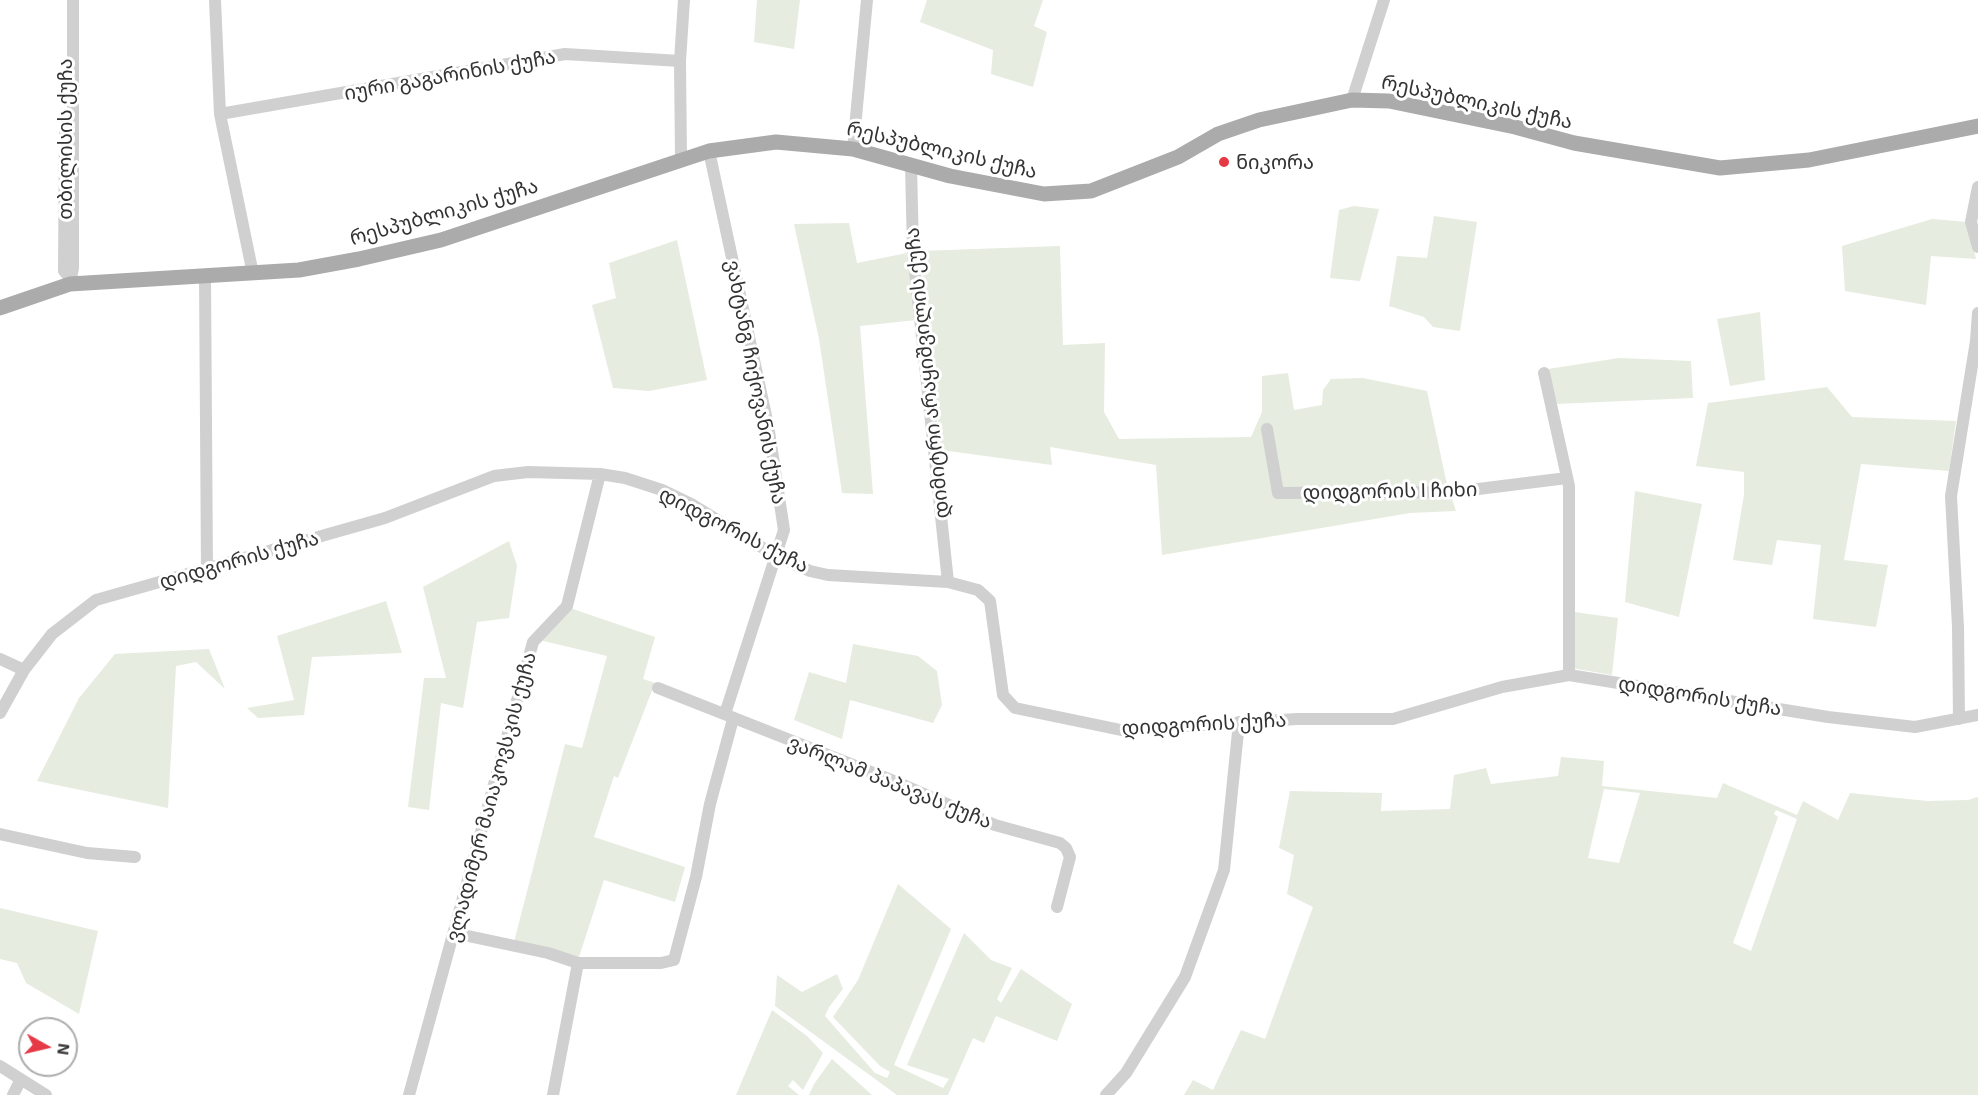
<!DOCTYPE html>
<html>
<head>
<meta charset="utf-8">
<style>
	body { margin:0 }
	#map { position:relative; width:1978px; height:1095px; overflow:hidden; background:#fff; font-family:"Exo 2",sans-serif }
	canvas { display:block }
	.north { position:absolute; left:18px; top:1017px; width:60px; height:60px; box-sizing:border-box; background:#fff; border:2px solid #adadad; border-radius:50%; rotate:98deg; font-size:16px; font-weight:700; line-height:24px; text-align:center; color:#333 }
	.north::after { content:''; display:block; margin:auto; width:21px; height:27px; background:#e63946; clip-path:polygon(50% 0,100% 100%,50% 72%,0 100%) }
</style>
</head>
<body>
<div id="map">
<canvas width="1978" height="1095"></canvas>
<div class="north">N</div>
</div>
<script>
const g = document.querySelector('canvas').getContext('2d');
g.lineJoin = 'round';
function paint(path, color) { g.fillStyle = color; g.fill(path, 'evenodd'); }
const shape = rows => new Path2D(rows.map(r => 'M' + r).join(''));
function strokePath(path, color, width, dash) { g.strokeStyle = color; g.lineWidth = width; g.lineCap = dash ? 'butt' : 'round'; g.setLineDash(dash || []); g.stroke(path); }
function drawText(font, color, halo, rows, align = 'center') {
  g.font = font + ' "Exo 2","Noto Sans Georgian",sans-serif'; g.lineWidth = 6; g.setLineDash([]); g.textBaseline = 'middle'; g.strokeStyle = halo; g.fillStyle = color; for (const [text, x, y, turn = 0] of rows) {
    g.save(); g.translate(x, y); g.rotate((+turn || 0) * Math.PI / 180); g.textAlign = isNaN(turn) ? turn : align; if (halo) g.strokeText(text, 0, 0); g.fillText(text, 0, 0); g.restore();
  }
}
paint(shape([
	[757,0,800,0,794,49,754,42],
	[927,0,1043,0,1034,26,1047,32,1033,87,991,74,993,50,920,22],
	[1354,206,1379,209,1360,281,1330,278,1339,210],
	[1434,216,1477,222,1460,331,1433,327,1424,317,1389,306,1397,256,1427,258],
	[1932,219,1968,222,1976,259,1931,256,1926,305,1845,291,1842,246],
	[849,223,857,263,907,253,916,320,860,326,873,494,842,493,819,339,794,224],
	[677,240,707,380,649,391,613,388,592,305,616,298,609,263],
	[1060,246,1063,345,1105,343,1104,412,1119,439,1251,437,1262,412,1262,376,1288,373,1294,410,1322,405,1323,390,1331,379,1363,378,1427,391,1446,480,1456,511,1410,513,1162,555,1156,465,1050,447,1052,465,941,450,920,251],
	[1760,312,1765,380,1730,386,1717,319],
	[1619,358,1691,361,1693,398,1555,404,1548,369],
	[1827,387,1852,417,1956,421,1949,471,1861,464,1844,560,1888,565,1876,627,1813,619,1821,545,1777,540,1772,565,1733,560,1744,495,1744,472,1696,466,1708,403],
	[1635,491,1702,504,1679,617,1625,602],
	[509,541,517,566,509,618,477,622,463,708,441,703,429,810,408,807,424,678,446,678,423,587],
	[386,601,402,653,312,657,304,715,258,718,247,708,294,700,277,636],
	[570,608,655,637,643,679,655,683,618,778,614,776,594,837,685,867,675,902,604,880,579,957,514,942,565,744,582,748,607,656,539,640],
	[1574,612,1618,618,1612,675,1571,668],
	[853,644,918,656,937,671,942,705,933,723,850,700,842,739,794,720,809,672,846,683],
	[209,649,225,689,196,662,176,666,168,808,37,781,79,698,115,654],
	[1561,757,1604,761,1602,786,1717,798,1723,783,1797,815,1803,801,1838,820,1850,793,1927,801,1968,800,1978,797,1978,1095,1184,1095,1193,1080,1213,1090,1241,1030,1265,1039,1313,907,1287,894,1294,855,1279,848,1290,791,1382,793,1381,811,1450,809,1454,775,1486,768,1491,784,1558,776],
	[1604,789,1640,793,1619,863,1588,858],
	[1776,810,1797,819,1751,951,1733,943,1778,817,1774,814],
	[898,884,951,929,894,1065,943,1088,949,1079,907,1065,964,933,991,960,1012,968,997,999,1001,1003,1021,969,1072,1004,1057,1041,996,1016,984,1043,973,1038,948,1095,897,1095,775,1006,777,975,802,992,837,974,843,989,829,1007,825,1016,875,1073,887,1078,890,1072,880,1066,833,1017,858,980],
	[0,908,98,931,79,1014,26,983,17,963,0,959],
	[772,1010,807,1036,823,1053,803,1090,793,1080,788,1086,799,1095,736,1095],
	[832,1059,872,1095,809,1095,814,1084]
]), '#e6ecdf');
strokePath(shape([
	[215,0,220,114,253,274],
	[1352,100,1384,0],
	[220,114,565,54,680,61],
	[65,124,64,271,69,277],
	[853,149,867,0],
	[709,151,768,425,784,530,725,714],
	[681,159,680,61,684,0],
	[911,164,913,252,948,582],
	[1978,187,1971,222,1978,247],
	[205,277,207,570],
	[70,284,73,268,73,0],
	[1544,373,1569,486,1569,675],
	[1267,429,1278,493,1454,492,1567,478],
	[0,659,24,670],
	[658,688,894,781,995,825,1060,843,1066,848,1070,857,1057,907],
	[0,713,24,670,52,634,96,600,385,518,494,476,528,472,600,474,625,478,662,490,693,505,776,556,810,571,828,575,948,582,978,590,990,601,1003,695,1015,708,1121,730,1297,719,1393,719,1502,687,1569,675,1828,717,1915,727,1978,715],
	[1959,719,1958,627,1951,496,1976,341,1978,313],
	[0,834,87,853,135,857],
	[454,933,548,953,578,963,553,1095],
	[578,963,661,963,674,960,696,877,710,804,733,719],
	[0,1066,46,1095],
	[13,1095,21,1079],
	[409,1095,533,642,567,606,600,474],
	[1106,1095,1126,1073,1185,977,1224,870,1239,722]
]), '#d0d0d0', 12);
strokePath(shape([
	[0,308,70,284,299,270,359,259,441,240,709,151,776,142,853,149,950,176,1044,194,1091,191,1178,157,1218,134,1259,120,1352,100,1389,101,1515,127,1574,143,1720,168,1809,160,1978,126]
]), '#ababab', 15);
for (const [x, y, r, color] of [
	[1224,162,6,"#e63946"]
]) { const dot = new Path2D(); dot.arc(x, y, r, 0, 2 * Math.PI); g.fillStyle = color; g.fill(dot); strokePath(dot, '#fff', 2); }
drawText('20px', '#333', '#fff', [
	["იური გაგარინის ქუჩა",450,75,-10],
	["რესპუბლიკის ქუჩა",1477,102,12],
	["თბილისის ქუჩა",65,139,-90],
	["რესპუბლიკის ქუჩა",942,150,13],
	["რესპუბლიკის ქუჩა",444,212,-16],
	["დიმიტრი არაყიშვილის ქუჩა",927,373,-96],
	["ვახტანგ ჩიქოვანის ქუჩა",756,382,79],
	["დიდგორის I ჩიხი",1390,491,-1],
	["დიდგორის ქუჩა",734,530,27],
	["დიდგორის ქუჩა",239,560,-16],
	["დიდგორის ქუჩა",1700,696,9],
	["დიდგორის ქუჩა",1204,724,-3],
	["ვარლამ პაპავას ქუჩა",890,782,22],
	["ვლადიმერ მაიაკოვსკის ქუჩა",491,797,-75]
]);
drawText('20px', '#333', '#fff', [
	["ნიკორა",1236,162]
], 'left');
</script>
</body>
</html>
